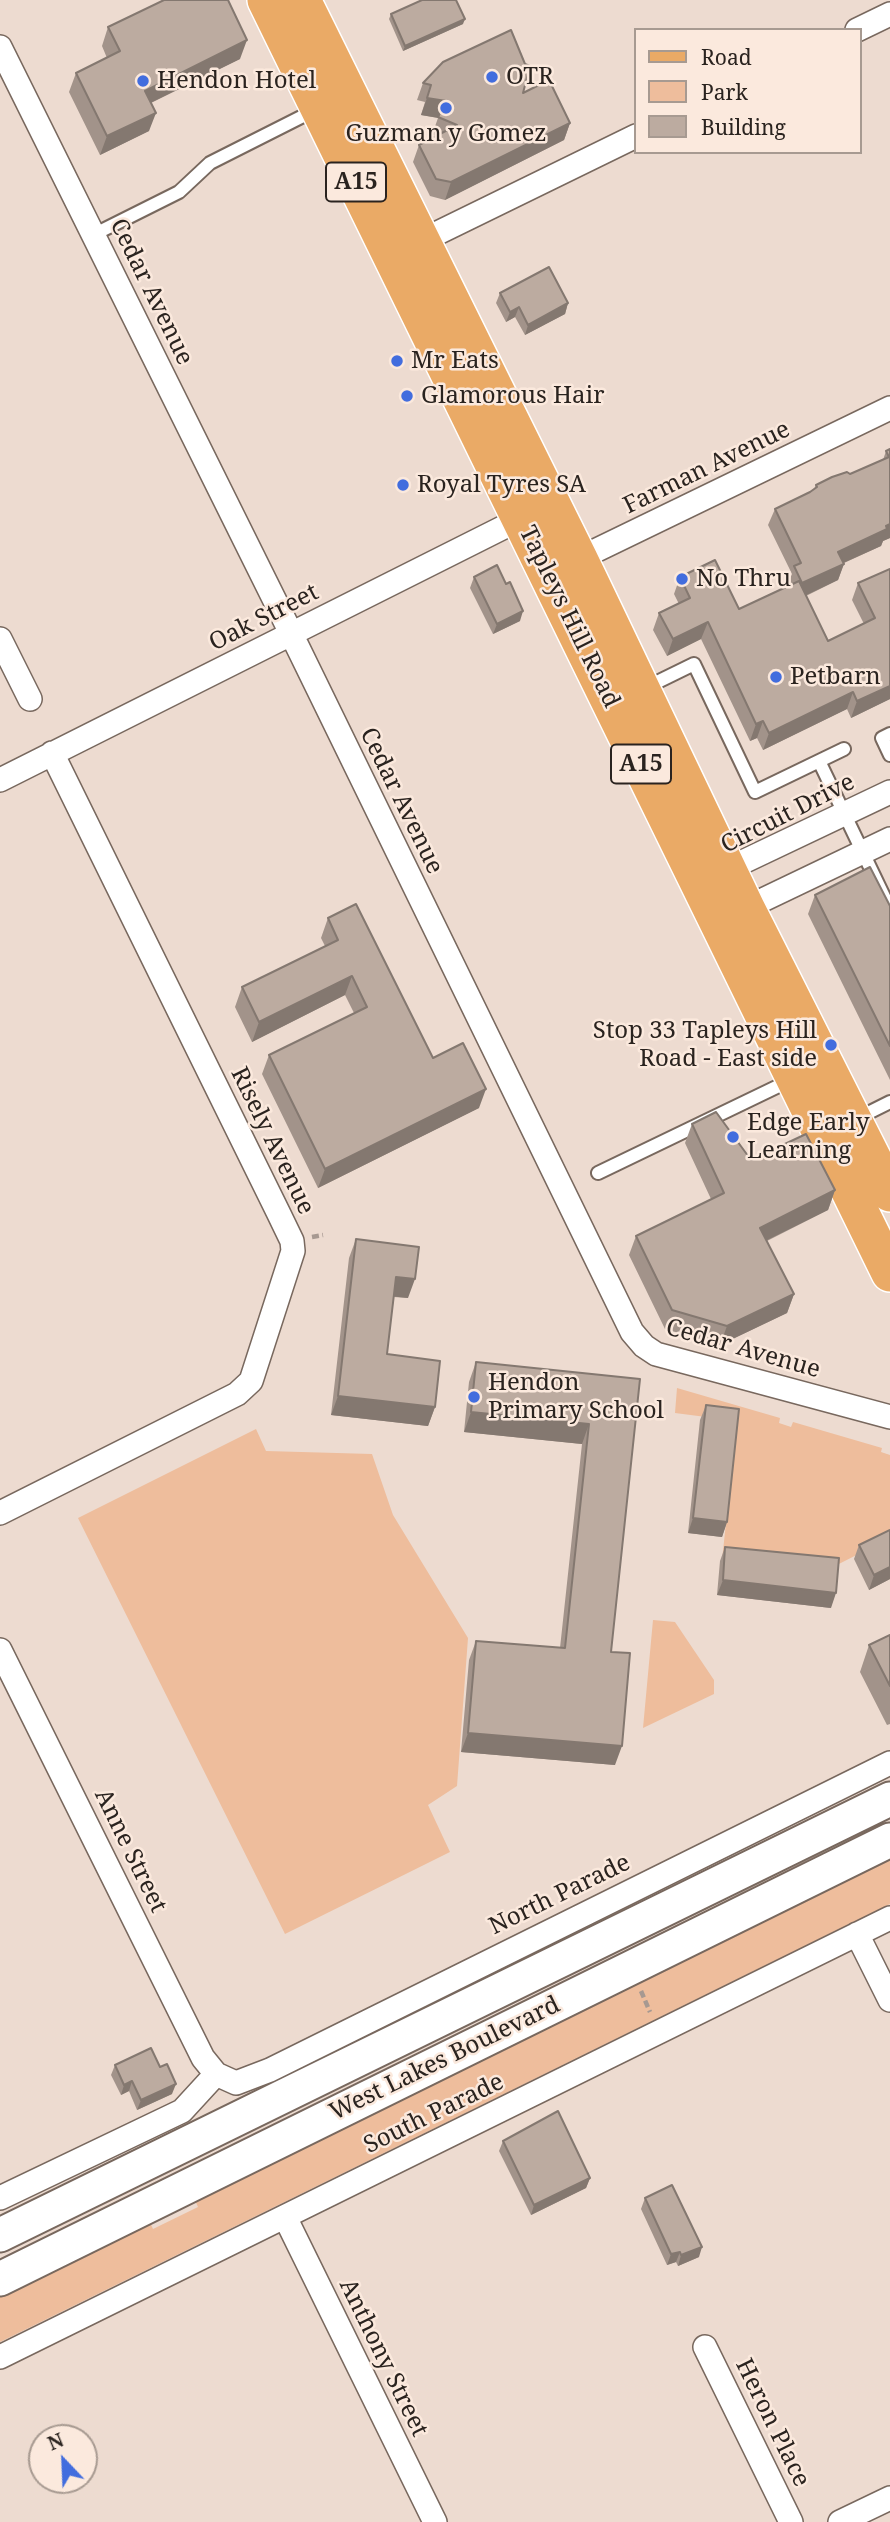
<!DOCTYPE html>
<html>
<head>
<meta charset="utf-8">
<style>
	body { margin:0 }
	#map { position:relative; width:890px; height:2522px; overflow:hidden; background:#eddbd0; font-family:"Noto Serif",serif }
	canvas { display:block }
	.legend { position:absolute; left:634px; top:28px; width:228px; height:126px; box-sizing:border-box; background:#fbe9dd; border:2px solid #a79a91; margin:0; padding:9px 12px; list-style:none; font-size:21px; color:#2a231f }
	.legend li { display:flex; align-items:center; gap:14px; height:35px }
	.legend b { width:35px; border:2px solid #a79a91 }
	.north { position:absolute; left:28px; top:2424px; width:70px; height:70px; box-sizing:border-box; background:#fbe9dd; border:2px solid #a79a91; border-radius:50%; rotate:337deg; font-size:19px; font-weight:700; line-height:28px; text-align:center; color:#2a231f }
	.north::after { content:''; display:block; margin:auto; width:24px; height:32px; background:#426dde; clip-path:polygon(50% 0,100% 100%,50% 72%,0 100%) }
</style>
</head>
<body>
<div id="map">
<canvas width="890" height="2522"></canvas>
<ul class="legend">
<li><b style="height:9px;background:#eaaa66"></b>Road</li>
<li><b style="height:19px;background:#eebd9c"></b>Park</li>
<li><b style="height:19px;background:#bcaba0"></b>Building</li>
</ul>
<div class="north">N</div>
</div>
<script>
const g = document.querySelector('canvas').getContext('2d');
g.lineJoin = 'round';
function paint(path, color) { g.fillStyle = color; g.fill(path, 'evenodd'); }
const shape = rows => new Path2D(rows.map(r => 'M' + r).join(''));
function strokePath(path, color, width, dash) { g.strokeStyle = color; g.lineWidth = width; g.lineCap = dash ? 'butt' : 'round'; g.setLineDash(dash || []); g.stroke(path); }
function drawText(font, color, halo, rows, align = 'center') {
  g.font = font + ' "Noto Serif",serif'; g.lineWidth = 5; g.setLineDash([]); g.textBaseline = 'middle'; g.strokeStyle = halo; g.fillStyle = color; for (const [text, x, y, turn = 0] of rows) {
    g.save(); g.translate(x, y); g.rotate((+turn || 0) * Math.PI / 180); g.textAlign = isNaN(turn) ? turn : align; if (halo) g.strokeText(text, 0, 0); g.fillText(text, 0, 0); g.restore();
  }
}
paint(shape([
	[677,1388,780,1418,779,1423,791,1427,793,1422,882,1448,881,1452,890,1455,890,1538,829,1569,722,1560,737,1421,675,1413],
	[256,1429,266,1451,372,1454,393,1515,468,1638,457,1786,428,1805,450,1852,285,1934,78,1518],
	[653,1620,675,1622,714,1680,714,1694,643,1728],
	[890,1856,890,1904,0,2342,0,2293,149,2220,153,2229,198,2207,194,2198]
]), '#eebd9c');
const service = shape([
	[93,235,179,192,210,163,315,110],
	[645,688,694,664,755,792,844,749],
	[890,734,882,738,890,755],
	[819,761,890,909],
	[856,1119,890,1102],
	[598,1173,791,1080]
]);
const minor = shape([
	[857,30,890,14],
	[0,47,284,619,632,1332,644,1346,656,1354,890,1417],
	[409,247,636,136],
	[568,564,890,408],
	[0,639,30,699],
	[0,780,532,513],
	[721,880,728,869,890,792],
	[734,905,746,908,890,839],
	[0,1513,237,1394,251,1381,293,1251,292,1241,278,1212,52,753],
	[0,1650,203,2058,216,2074,236,2083,270,2070,890,1763],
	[857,1934,890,2000],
	[0,2198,182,2111,216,2074],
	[285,2217,435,2522],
	[705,2347,791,2522],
	[0,2357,890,1918],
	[840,2522,890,2498]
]);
const secondary = shape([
	[0,2235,890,1799],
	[0,2279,890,1840]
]);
const primary = shape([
	[266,0,890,1273],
	[302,0,579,559,746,908,890,1193]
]);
strokePath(service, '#78685e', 16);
strokePath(minor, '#78685e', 26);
strokePath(secondary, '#78685e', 37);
strokePath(primary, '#fff', 40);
strokePath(shape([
	[312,1237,323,1235],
	[641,1991,650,2012]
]), '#a79991', 4.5, [7, 3.5]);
strokePath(service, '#fff', 12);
strokePath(minor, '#fff', 23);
strokePath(secondary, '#fff', 33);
strokePath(primary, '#eaaa66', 37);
paint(shape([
	[391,14,463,24,403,51,389,19],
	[108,27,240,59,151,103,149,131,100,155,69,92,76,73,107,58,102,46],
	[423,83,523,93,570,123,564,140,445,200,430,196,413,162,419,145,436,136,432,135,438,118,421,115,425,102,417,100],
	[500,293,568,303,565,314,525,335,515,317,506,322,496,303],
	[890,449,890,538,883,541,881,546,844,563,838,580,806,596,828,641,864,624,852,600,858,583,890,569,890,699,851,718,847,709,763,750,757,738,750,741,701,639,667,656,653,630,659,613,679,604,674,594,680,577,739,609,789,585,788,583,792,574,768,525,775,509,810,492,814,489,816,485,850,474,883,460,886,451],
	[474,577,520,621,493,634,470,588],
	[815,895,890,906,890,1080,808,914],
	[328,918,433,1058,479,1108,318,1188,262,1074,269,1055,354,1013,345,995,252,1042,235,1007,242,987,325,946,321,938],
	[692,1124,751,1160,835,1190,828,1210,767,1241,794,1294,787,1313,720,1345,665,1329,629,1255,636,1236,711,1199,685,1143],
	[356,1239,408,1298,394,1297,387,1354,435,1407,428,1426,331,1415,349,1258],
	[476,1362,640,1379,611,1652,615,1765,461,1752,469,1660,476,1641,560,1648,582,1444,464,1432,469,1382],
	[706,1405,727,1522,722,1537,688,1533,700,1420],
	[859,1545,890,1579,869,1590,854,1559],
	[725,1547,831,1608,717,1595,720,1561],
	[890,1635,890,1724,887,1725,860,1672,869,1645],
	[115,2065,172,2094,137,2110,129,2091,121,2095,111,2075],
	[503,2141,590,2178,586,2188,531,2215,499,2151],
	[645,2198,699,2257,678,2266,676,2262,667,2265,641,2209]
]), '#a2938a');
paint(shape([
	[465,19,463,24,403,51,405,46],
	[247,40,240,59,138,109,145,91],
	[427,98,446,101,439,118,421,115],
	[156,113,149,131,100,155,107,136],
	[570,123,564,140,445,200,451,182],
	[568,303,565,314,525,335,528,325],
	[519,307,515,317,506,322,510,312],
	[890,524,890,538,883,541,881,546,832,568,838,552],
	[844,564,838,580,796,600,802,583],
	[523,611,520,621,493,634,497,624],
	[708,622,701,639,667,656,673,639],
	[890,686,890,699,851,718,857,701],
	[853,692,847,709,763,750,769,733],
	[763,721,757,738,750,741,756,724],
	[352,976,345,995,252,1042,259,1022],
	[486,1089,479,1108,318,1188,325,1169],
	[835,1190,828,1210,753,1247,760,1228],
	[396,1277,415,1279,408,1298,389,1296],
	[794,1294,787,1313,720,1345,727,1326],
	[338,1396,435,1407,428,1426,331,1415],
	[471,1412,589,1424,582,1444,464,1432],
	[693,1518,727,1522,722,1537,688,1533],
	[890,1567,890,1579,869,1590,874,1575],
	[723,1580,836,1593,831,1608,717,1595],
	[468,1733,622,1746,615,1765,461,1752],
	[132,2081,129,2091,121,2095,124,2085],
	[176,2084,172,2094,137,2110,141,2100],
	[590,2178,586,2188,531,2215,534,2205],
	[702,2247,699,2257,678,2266,681,2255],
	[680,2252,676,2262,667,2265,671,2254]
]), '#847870');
const building = shape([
	[164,0,228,0,247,40,145,91,156,113,107,136,76,73,120,51,108,27,164,0],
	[422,0,456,0,465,19,405,46,391,14,422,0],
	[511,30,525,64,530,66,523,93,549,80,570,123,451,182,436,179,419,145,457,125,438,117,446,101,427,98,431,85,423,83,443,62,511,30],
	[549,267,568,303,528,325,519,307,510,312,500,293,549,267],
	[890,449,890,524,886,526,887,529,838,552,844,564,802,583,794,566,801,563,775,509,810,492,817,487,816,485,832,477,847,472,850,474,889,457,886,451,890,449],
	[715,560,739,609,799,581,828,641,875,618,858,583,890,569,890,686,857,701,853,692,769,733,763,721,756,724,708,622,673,639,659,613,690,598,680,577,715,560],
	[497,565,506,584,510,582,523,611,497,624,474,577,497,565],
	[870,867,890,906,890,1046,815,895,870,867],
	[356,904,433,1058,463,1043,486,1089,325,1169,269,1055,367,1007,352,976,259,1022,242,987,338,940,328,918,356,904],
	[716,1112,751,1160,806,1134,835,1190,760,1228,794,1294,727,1326,672,1310,636,1236,724,1193,692,1124,716,1112],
	[356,1239,419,1247,415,1279,396,1277,387,1354,440,1361,435,1407,338,1396,356,1239],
	[476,1362,640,1379,611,1652,630,1653,622,1746,468,1733,476,1641,565,1648,589,1424,471,1412,476,1362],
	[706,1405,739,1409,727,1522,693,1518,706,1405],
	[890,1530,890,1567,874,1575,859,1545,890,1530],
	[725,1547,839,1558,836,1593,723,1580,725,1547],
	[890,1635,890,1686,869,1645,890,1635],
	[151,2048,160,2067,167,2064,176,2084,141,2100,132,2081,124,2085,115,2065,151,2048],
	[558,2111,590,2178,534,2205,503,2141,558,2111],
	[672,2185,702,2247,681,2255,680,2252,671,2254,645,2198,672,2185]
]);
paint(building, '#bcaba0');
strokePath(building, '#847870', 2);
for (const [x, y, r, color] of [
	[492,77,7,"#426dde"],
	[143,81,7,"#426dde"],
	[446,108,7,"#426dde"],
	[397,361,7,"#426dde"],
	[407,396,7,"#426dde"],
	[403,485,7,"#426dde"],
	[682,579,7,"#426dde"],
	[776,677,7,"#426dde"],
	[831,1045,7,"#426dde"],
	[733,1137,7,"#426dde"],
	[474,1397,7,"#426dde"]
]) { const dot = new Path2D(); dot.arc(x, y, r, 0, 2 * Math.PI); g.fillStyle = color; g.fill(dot); strokePath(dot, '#fbe9dd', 2.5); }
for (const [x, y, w] of [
	[356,182,60],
	[641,764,60]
]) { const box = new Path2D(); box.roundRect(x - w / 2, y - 19.5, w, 39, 5); g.fillStyle = '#fbe9dd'; g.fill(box); strokePath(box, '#2a231f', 2); }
drawText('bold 23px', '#2a231f', null, [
	["A15",356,182],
	["A15",641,764]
]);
drawText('24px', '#2a231f', '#fbe9dd', [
	["OTR",506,77],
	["Hendon Hotel",157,81],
	["Guzman y Gomez",446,134,"center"],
	["Mr Eats",411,361],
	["Glamorous Hair",421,396],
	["Royal Tyres SA",417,485],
	["No Thru",696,579],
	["Petbarn",790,677],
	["Stop 33 Tapleys Hill",817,1031,"right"],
	["Road - East side",817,1059,"right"],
	["Edge Early",747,1123],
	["Learning",747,1151],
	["Hendon",488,1383],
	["Primary School",488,1411]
], 'left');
drawText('24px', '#2a231f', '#fbe9dd', [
	["Cedar Avenue",151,292,64],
	["Farman Avenue",707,468,-26],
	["Tapleys Hill Road",569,617,64],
	["Oak Street",264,618,-27],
	["Cedar Avenue",401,801,64],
	["Circuit Drive",788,814,-27],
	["Risely Avenue",272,1141,64],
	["Cedar Avenue",743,1349,16],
	["Anne Street",130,1851,64],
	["North Parade",560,1895,-26],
	["West Lakes Boulevard",445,2059,-26],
	["South Parade",434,2114,-26],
	["Anthony Street",383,2358,64],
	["Heron Place",772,2423,64]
]);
</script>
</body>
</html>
